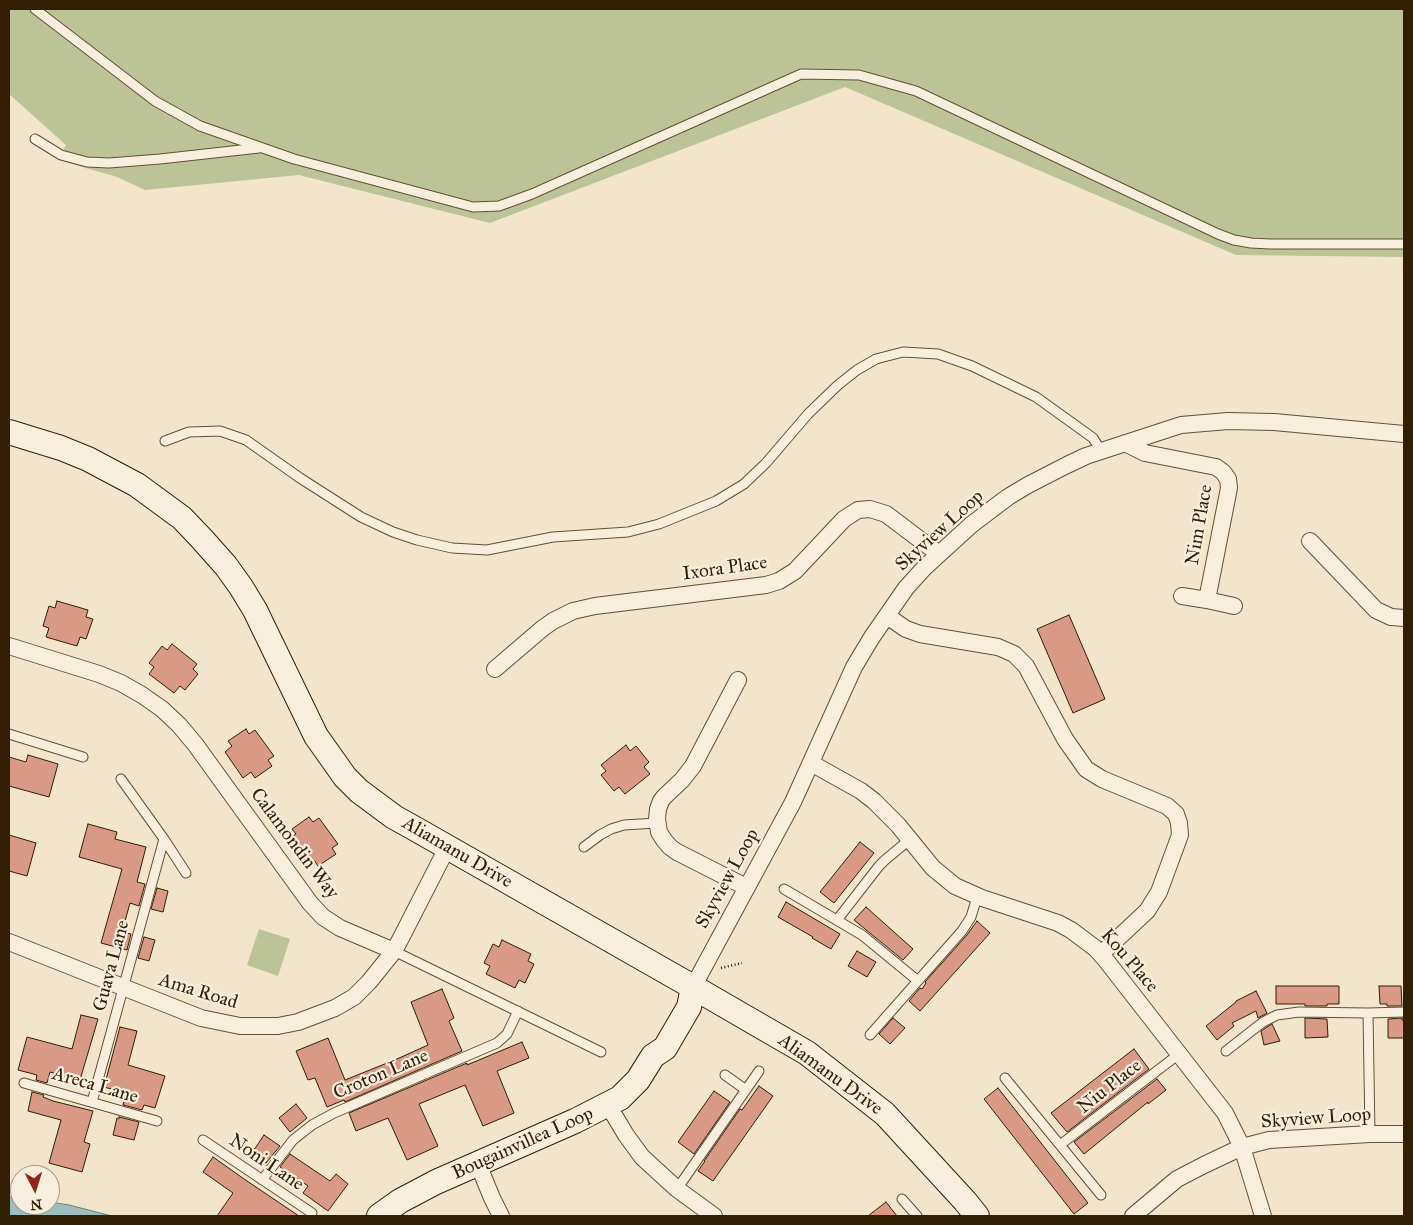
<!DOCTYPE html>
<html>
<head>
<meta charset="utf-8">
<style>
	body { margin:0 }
	#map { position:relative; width:1413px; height:1225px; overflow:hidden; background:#f2e5cc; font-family:"IM FELL Great Primer",serif }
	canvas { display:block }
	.frame { position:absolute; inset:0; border:10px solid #321e02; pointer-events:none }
	.north { position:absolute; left:10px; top:1165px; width:50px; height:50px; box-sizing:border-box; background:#f7eede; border:1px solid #a89b86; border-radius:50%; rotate:175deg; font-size:14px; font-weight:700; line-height:20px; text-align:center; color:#321e02 }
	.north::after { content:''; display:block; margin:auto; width:18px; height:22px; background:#8f2418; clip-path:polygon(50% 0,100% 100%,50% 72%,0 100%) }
</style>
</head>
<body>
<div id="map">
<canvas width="1413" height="1225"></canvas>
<div class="frame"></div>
<div class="north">N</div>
</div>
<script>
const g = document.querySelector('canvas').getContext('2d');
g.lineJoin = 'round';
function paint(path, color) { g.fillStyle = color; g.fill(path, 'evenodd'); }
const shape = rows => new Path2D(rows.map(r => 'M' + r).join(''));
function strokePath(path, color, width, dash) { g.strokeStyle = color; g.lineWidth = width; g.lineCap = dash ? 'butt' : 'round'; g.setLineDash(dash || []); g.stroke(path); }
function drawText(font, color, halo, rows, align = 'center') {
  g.font = font + ' "IM FELL Great Primer",serif'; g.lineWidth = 4.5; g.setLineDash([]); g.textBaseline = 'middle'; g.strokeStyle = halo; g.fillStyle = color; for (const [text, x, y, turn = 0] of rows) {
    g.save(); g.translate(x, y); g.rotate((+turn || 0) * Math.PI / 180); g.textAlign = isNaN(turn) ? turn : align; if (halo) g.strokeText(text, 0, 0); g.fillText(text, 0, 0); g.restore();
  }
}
paint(shape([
	[9,9,1404,9,1404,257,1236,255,845,87,490,223,299,175,145,190,117,177,58,160,66,145,9,94],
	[259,929,290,939,278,976,247,965]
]), '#bcc497');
const water = shape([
	[9,1197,20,1198,20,1205,50,1205,50,1202,69,1205,112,1216,9,1216,9,1197]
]);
paint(water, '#9dbdbf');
strokePath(water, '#727d73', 1);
const building = shape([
	[57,601,88,610,86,617,93,619,86,639,80,637,77,646,46,637,49,628,43,626,49,606,55,608,57,601],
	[1069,615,1105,699,1073,713,1037,629,1069,615],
	[172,644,197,664,193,669,198,674,185,690,180,686,174,693,149,674,154,667,149,663,162,646,167,650,172,644],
	[246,729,249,734,255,730,274,756,268,760,272,766,255,778,251,772,243,778,225,752,232,746,228,741,246,729],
	[626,745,630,751,636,746,649,762,644,767,650,774,625,794,619,787,614,791,601,775,606,771,601,765,626,745],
	[28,755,58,764,49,797,9,786,9,757,26,762,28,755],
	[309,817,313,822,319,818,338,844,332,848,336,854,318,866,314,860,307,866,288,840,296,834,292,829,309,817],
	[88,824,117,832,115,839,146,847,137,882,145,884,139,906,130,903,122,932,131,934,127,950,101,943,122,869,79,857,88,824],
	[9,835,36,843,27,876,9,871,9,835],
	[860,842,874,853,834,903,820,892,860,842],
	[157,888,168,891,163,912,151,909,157,888],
	[786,902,840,934,831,949,812,938,813,937,778,917,786,902],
	[866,907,913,949,903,960,854,920,866,907],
	[977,921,990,933,920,1011,909,1001,920,988,922,989,926,983,925,982,967,935,977,921],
	[144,937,155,940,149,961,138,958,144,937],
	[502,940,531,954,528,961,534,964,525,983,519,980,515,988,486,974,490,966,484,963,493,944,499,947,502,940],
	[857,951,876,962,867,977,848,966,857,951],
	[1276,986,1339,986,1339,1004,1327,1004,1327,1006,1305,1006,1305,1004,1276,1004,1276,986],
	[1379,986,1401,986,1402,1006,1387,1006,1387,1004,1380,1004,1379,986],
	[442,989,454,1018,449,1021,462,1051,345,1102,344,1100,327,1107,315,1078,308,1080,296,1051,328,1038,345,1080,397,1059,428,1045,411,1002,442,989],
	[1256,991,1267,1013,1258,1018,1256,1011,1232,1023,1234,1026,1217,1040,1206,1026,1236,1002,1236,1001,1256,991],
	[81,1015,98,1019,80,1080,50,1072,47,1083,36,1080,37,1075,18,1070,27,1037,72,1049,81,1015],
	[893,1018,905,1028,890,1044,879,1034,893,1018],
	[1305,1018,1327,1019,1328,1037,1305,1038,1305,1018],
	[1402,1018,1402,1020,1404,1020,1404,1038,1388,1038,1388,1019,1402,1018],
	[1272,1024,1280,1041,1264,1045,1261,1031,1272,1024],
	[120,1027,137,1031,128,1065,165,1076,155,1108,144,1105,142,1110,123,1105,126,1093,104,1087,120,1027],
	[522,1042,529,1058,497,1071,514,1113,483,1126,465,1085,419,1104,438,1146,407,1160,388,1118,356,1131,349,1113,467,1063,467,1065,522,1042],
	[1134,1049,1149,1069,1067,1132,1051,1113,1134,1049],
	[1157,1079,1166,1090,1148,1104,1148,1102,1084,1154,1074,1142,1157,1079],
	[759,1086,773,1096,713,1181,698,1171,705,1161,704,1161,740,1109,742,1110,759,1086],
	[998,1088,1088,1203,1074,1214,984,1099,998,1088],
	[714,1091,730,1102,694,1154,678,1142,714,1091],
	[32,1092,44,1095,43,1097,53,1101,93,1111,84,1142,90,1144,82,1172,49,1163,61,1120,28,1111,32,1092],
	[296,1104,307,1118,290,1132,279,1118,296,1104],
	[119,1117,139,1122,134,1140,113,1135,117,1118,119,1119,119,1117],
	[264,1135,280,1146,266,1163,252,1153,264,1135],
	[290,1154,330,1181,336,1174,348,1184,328,1211,303,1193,308,1186,280,1167,290,1154],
	[213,1157,247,1181,299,1216,217,1216,233,1193,203,1172,213,1157],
	[886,1202,897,1216,868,1216,886,1202]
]);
paint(building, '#d89985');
strokePath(building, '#321e02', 1);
const lane = shape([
	[35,9,155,101,200,126,294,159,473,207,499,206,532,194,801,74,859,75,916,91,1218,234,1234,240,1251,243,1270,244,1404,244],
	[35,139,61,155,87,162,109,163,160,159,259,148],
	[165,441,189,432,220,431,246,440,300,478,361,517,393,532,417,540,452,548,487,550,553,537,628,532,659,524,716,501,744,484,766,463,808,414,838,385,857,370,876,359,903,352,938,354,972,366,1036,397,1093,438,1101,451],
	[9,734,83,757],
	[121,779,164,839,186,873],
	[584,847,600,835,611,829,624,825,657,823],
	[784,889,862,935,918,981],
	[837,920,879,866,885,860,909,840],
	[394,951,601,1052],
	[870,1035,962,931,971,917,977,897],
	[1226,1051,1263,1022,1277,1015,1299,1012,1368,1013],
	[725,1075,746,1090],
	[1005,1078,1101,1195],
	[24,1083,157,1121],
	[92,1102,164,839],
	[1370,1134,1368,1013,1404,1012],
	[203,1140,312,1213],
	[1060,1145,1179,1054],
	[262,1180,293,1140,312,1125,334,1113,497,1043,507,1034,518,1011],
	[677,1189,759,1071],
	[902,1199,917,1216]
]);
const street = shape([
	[1125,443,1145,453,1216,467,1223,472,1228,479,1229,488,1207,600,1182,596],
	[1310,541,1376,610,1391,617,1404,618],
	[1207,600,1234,606],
	[887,616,906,629,920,634,998,647,1014,654,1026,666,1065,739,1086,769,1102,779,1167,806,1176,814,1179,823,1180,835,1159,892,1147,911,1101,954],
	[9,646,99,674,121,683,142,695,162,709,179,725,195,744,310,903,323,917,340,928,394,951],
	[495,669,543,628,553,621,573,611,595,606,766,585,779,581,795,571,844,519,858,510,870,509,886,514,939,554],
	[738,680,693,766,682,780,664,797,661,801,658,809,657,819,659,832,664,840,670,847,677,852,746,887],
	[811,763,861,791,874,801,898,825,933,868,955,886,982,898,1058,923,1071,930,1095,948,1105,959,1225,1113,1242,1147,1263,1216],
	[9,942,201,1018,240,1026,278,1026,298,1022,335,1008,354,997,369,982,394,951,401,938,447,848],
	[693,987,793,802,854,667,872,637,906,588,925,567,971,525,1008,497,1028,485,1067,465,1086,456,1181,425,1228,421,1274,422,1404,434],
	[608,1105,626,1135,642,1157,677,1189,714,1216],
	[478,1164,492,1198,501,1216],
	[1133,1216,1177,1179,1204,1165,1242,1147,1269,1140,1370,1134,1404,1134]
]);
const secondary = shape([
	[9,432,61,448,88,459,137,485,182,518,202,539,226,566,241,587,255,610,316,736,345,777,359,791,394,817,412,827,693,987,807,1053,885,1114,965,1201,977,1216],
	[379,1216,400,1201,436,1182,575,1121,620,1098,638,1080,653,1056,665,1048,689,1007,693,987]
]);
strokePath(lane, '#625034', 11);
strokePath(street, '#625034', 18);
strokePath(secondary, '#321e02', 26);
strokePath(shape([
	[721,968,742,963]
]), '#321e02', 2.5, [1, 2.5]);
strokePath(lane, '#f7eede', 9);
strokePath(street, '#f7eede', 16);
strokePath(secondary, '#f7eede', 24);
drawText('19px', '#321e02', '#f7eede', [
	["Nim Place",1200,525,-80],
	["Skyview Loop",940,531,-42],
	["Ixora Place",725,569,-8],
	["Calamondin Way",294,844,53],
	["Aliamanu Drive",457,853,30],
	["Skyview Loop",728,879,-61],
	["Kou Place",1129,961,49],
	["Guava Lane",112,966,-75],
	["Ama Road",198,992,17],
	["Croton Lane",381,1075,-23],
	["Aliamanu Drive",830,1075,36],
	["Areca Lane",95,1086,16],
	["Niu Place",1110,1087,-38],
	["Skyview Loop",1316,1119,-4],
	["Bougainvillea Loop",523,1144,-24],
	["Noni Lane",266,1163,34]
]);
</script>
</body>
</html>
